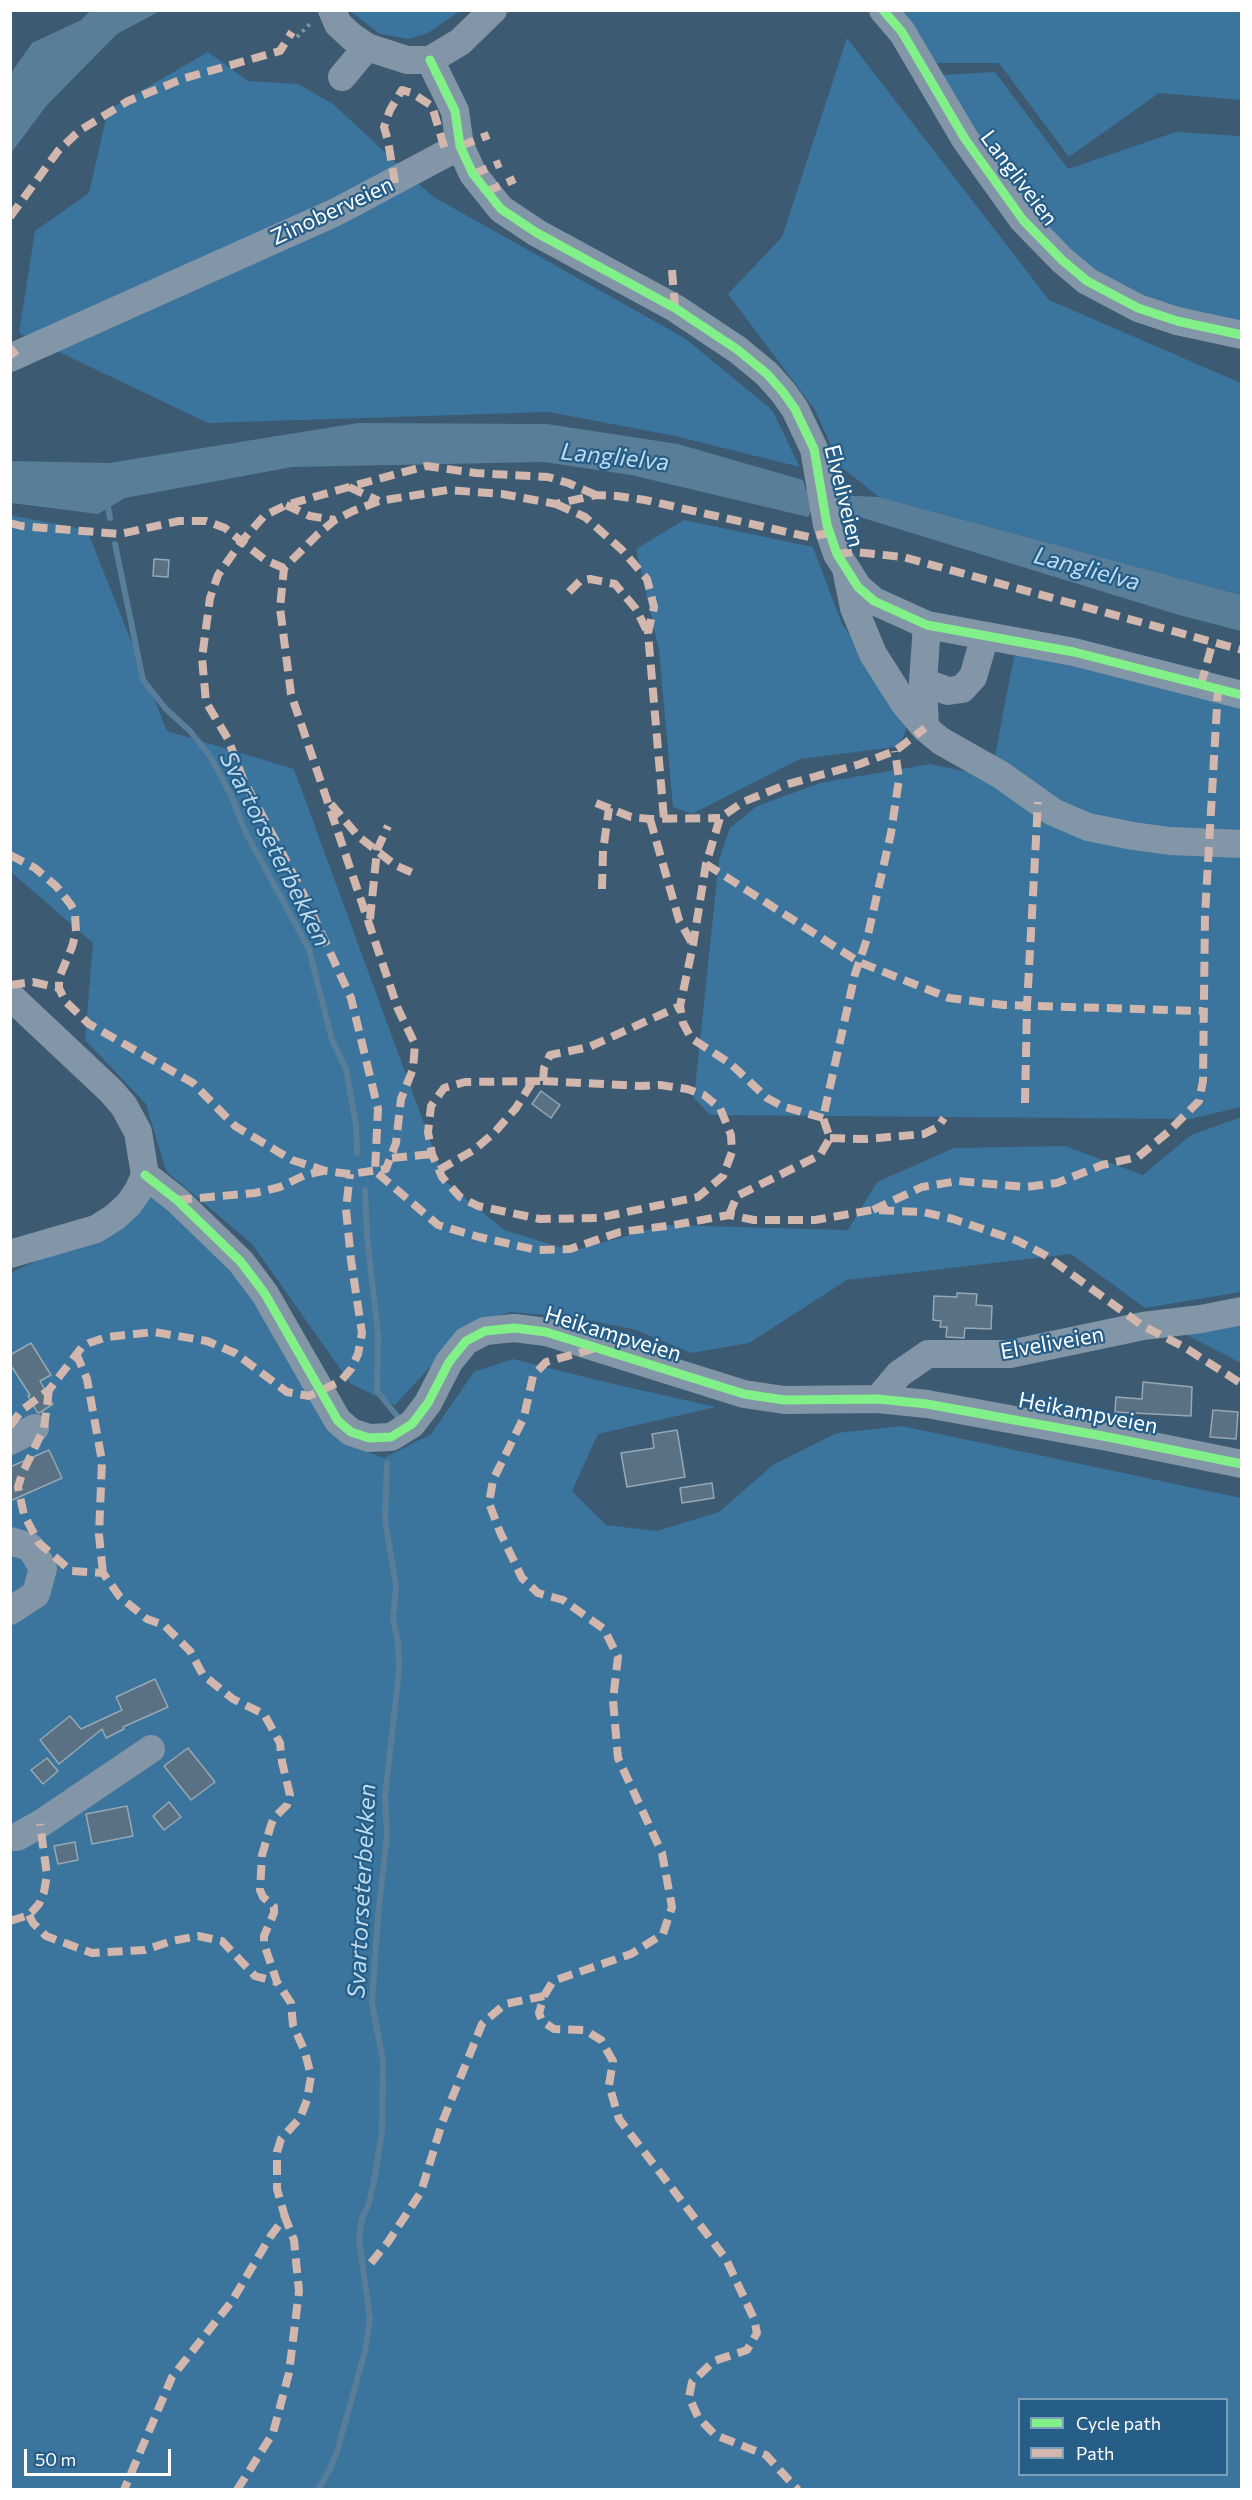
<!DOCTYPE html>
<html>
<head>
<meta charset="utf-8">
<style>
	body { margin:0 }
	#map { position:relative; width:1252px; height:2500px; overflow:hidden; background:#3c5a71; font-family:Commissioner,sans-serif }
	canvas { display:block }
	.frame { position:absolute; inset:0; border:12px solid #fff; pointer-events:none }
	.legend { position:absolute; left:1018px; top:2398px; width:210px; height:78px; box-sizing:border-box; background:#265e87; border:2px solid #7d9eb7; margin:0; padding:8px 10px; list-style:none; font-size:18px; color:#fff }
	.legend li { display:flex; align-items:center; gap:12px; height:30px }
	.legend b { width:30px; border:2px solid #7d9eb7 }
	.scale { position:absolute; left:24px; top:2449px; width:147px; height:27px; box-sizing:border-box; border:3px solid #fff; border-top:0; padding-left:8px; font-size:18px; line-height:21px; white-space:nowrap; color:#fff; -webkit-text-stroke:4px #265e87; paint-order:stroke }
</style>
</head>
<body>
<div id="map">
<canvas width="1252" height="2500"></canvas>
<div class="frame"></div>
<ul class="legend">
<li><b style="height:8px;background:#82f089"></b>Cycle path</li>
<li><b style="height:8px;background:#d1b7ad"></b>Path</li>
</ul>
<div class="scale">50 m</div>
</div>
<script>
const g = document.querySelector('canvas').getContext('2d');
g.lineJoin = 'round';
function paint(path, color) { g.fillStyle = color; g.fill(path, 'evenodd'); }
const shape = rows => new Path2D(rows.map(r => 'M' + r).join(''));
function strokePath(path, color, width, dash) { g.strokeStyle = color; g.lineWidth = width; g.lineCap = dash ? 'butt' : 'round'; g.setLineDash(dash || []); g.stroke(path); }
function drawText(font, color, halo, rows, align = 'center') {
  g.font = font + ' Commissioner,sans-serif'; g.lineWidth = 4.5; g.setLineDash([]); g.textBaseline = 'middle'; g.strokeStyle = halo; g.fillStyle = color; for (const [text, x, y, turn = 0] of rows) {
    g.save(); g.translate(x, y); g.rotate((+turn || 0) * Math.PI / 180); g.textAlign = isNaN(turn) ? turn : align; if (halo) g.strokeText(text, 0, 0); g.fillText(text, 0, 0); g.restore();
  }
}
paint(shape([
	[350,11,460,11,428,33,409,39,380,34],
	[896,11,1241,11,1241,100,1159,93,1069,157,999,63,936,63],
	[847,38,1049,300,1241,383,1241,595,879,497,840,466,815,410,728,294,782,237],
	[208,52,248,81,298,84,333,104,432,196,686,339,772,410,800,467,675,436,549,412,208,423,19,333,35,231,89,193,108,110],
	[995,72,1068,169,1176,132,1241,136,1241,324,1179,310,1123,291,1071,254,1020,200,940,75],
	[10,515,87,530,167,731,294,769,445,1181,504,1230,572,1251,666,1225,848,1230,877,1182,954,1148,1065,1146,1143,1175,1191,1135,1241,1117,1241,1292,1145,1308,1071,1254,847,1280,749,1343,691,1353,636,1330,578,1318,511,1312,468,1326,395,1405,351,1384,252,1244,166,1171,146,1104,85,1040,93,943,11,872],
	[684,520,813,547,842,624,900,703,908,722,904,736,896,747,800,759,692,814,673,807,659,650,636,549],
	[1038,655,1241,709,1241,1107,1190,1119,710,1115,694,1098,719,860,730,828,757,806,820,783,930,764,991,777,1014,656],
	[152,1194,251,1287,352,1446,384,1458,431,1434,474,1372,513,1359,601,1381,716,1407,598,1434,572,1491,606,1525,657,1531,719,1512,773,1465,837,1433,902,1426,1241,1498,1241,2489,11,2489,10,1273,129,1219],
	[1020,2400,1226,2400,1226,2474,1020,2474],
	[1241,1318,1241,1363,1183,1333]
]), '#3b749d');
paint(shape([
	[90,11,160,11,117,34,47,105,11,153,11,73,32,43,81,20],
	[358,423,547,424,678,444,803,480,806,490,833,495,879,497,1241,595,1241,631,1179,615,840,511,813,508,808,517,631,475,544,462,292,467,125,498,98,514,11,503,11,461,109,463]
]), '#597e9a');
strokePath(shape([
	[107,501,110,518],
	[115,544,143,680,166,709,190,731,210,756,231,795,245,831,309,949,332,1040,346,1069,356,1125,357,1153],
	[365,1190,367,1236,378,1334,377,1391,397,1416],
	[318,2490,329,2471,337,2452,365,2351,370,2319,359,2239,362,2219,369,2203,375,2176,382,2131,383,2061,372,2003,378,1915,387,1835,385,1796,399,1671,398,1641,393,1620,396,1586,385,1520,387,1463]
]), '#597e9a', 6);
const building = shape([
	[154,559,169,560,168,577,153,576,154,559],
	[541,1091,560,1105,551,1118,532,1104,541,1091],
	[957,1293,977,1294,976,1305,992,1306,991,1329,965,1328,964,1338,946,1337,947,1327,940,1327,941,1321,933,1320,934,1296,957,1297,957,1293],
	[31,1343,51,1375,40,1381,53,1404,39,1413,37,1412,28,1396,30,1395,10,1364,10,1355,31,1343],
	[1143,1382,1192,1387,1191,1416,1115,1412,1116,1397,1142,1399,1143,1382],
	[1213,1410,1238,1412,1236,1439,1210,1437,1213,1410],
	[677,1430,685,1477,627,1487,621,1453,654,1448,652,1434,677,1430],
	[49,1450,62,1478,10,1501,10,1467,49,1450],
	[712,1483,714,1498,682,1503,680,1488,712,1483],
	[155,1679,168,1707,123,1727,124,1729,106,1738,102,1729,59,1764,40,1740,70,1716,81,1729,122,1710,116,1697,155,1679],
	[188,1748,215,1782,191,1800,164,1766,188,1748],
	[47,1758,58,1771,43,1784,31,1770,47,1758],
	[169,1802,181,1817,164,1830,153,1816,169,1802],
	[127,1806,133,1836,92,1844,86,1814,127,1806],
	[75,1842,78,1860,58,1864,54,1846,75,1842]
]);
paint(building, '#5a7183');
strokePath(building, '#97a8b5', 1.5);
strokePath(shape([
	[297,37,312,22]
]), '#8396a7', 4, [3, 4.5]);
strokePath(shape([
	[332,10,338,24,352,37,367,47,407,60,430,60,460,42,493,10],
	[883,10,902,32,965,139,1023,220,1062,260,1087,281,1138,308,1177,321,1242,335],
	[430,60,455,111,460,146,473,174,501,209,537,233,675,308,738,350,767,374,783,392,795,409,814,449,827,525,837,554,858,587,874,601,927,625,1074,652,1242,695],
	[342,77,367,47],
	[10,358,336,212,460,146],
	[847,574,854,608,873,654,904,703,925,728,941,741,1001,775,1053,812,1088,827,1133,836,1170,841,1242,844],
	[923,682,948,691,962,689,973,677,985,636],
	[925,728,923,682,927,625],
	[10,996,111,1091,124,1106,138,1132,145,1175,138,1191,129,1204,115,1217,96,1229,10,1254],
	[145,1175,177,1200,241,1262,265,1294,338,1421,351,1432,369,1438,391,1437,412,1424,428,1403,449,1362,466,1341,485,1331,515,1328,546,1332,744,1394,784,1400,878,1399,927,1404,1108,1437,1242,1464],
	[878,1399,899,1374,928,1354,1010,1354,1143,1326,1201,1319,1242,1311],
	[10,1441,35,1428],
	[10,1541,30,1547,43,1568,36,1594,10,1611],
	[10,1837,17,1837,40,1824,151,1749]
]), '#8396a7', 28);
strokePath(shape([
	[460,146,489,135],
	[473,174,501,163],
	[395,183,388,141,384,127,390,110,402,90,412,93,432,106,446,153],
	[486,192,515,179],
	[10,217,58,151,79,131,128,101,185,78,280,51,292,32],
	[672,270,675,308],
	[10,348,16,356],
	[349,487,379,501],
	[596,495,568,483,548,477,476,473,426,466,349,487,286,505,264,516,242,541,218,575,210,598,202,658,206,702,228,739,243,779,301,889,351,998,378,1109,375,1171,438,1225,479,1237,537,1250,570,1249,620,1232,674,1225,729,1215,754,1220,815,1220,872,1210,923,1212,953,1219,1018,1241,1045,1255,1143,1326,1184,1347,1242,1384],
	[556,504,585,517,622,550,647,579,654,607,648,633,664,819],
	[286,505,310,516,335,520],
	[10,523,21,526,120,534,179,521,206,521,225,528,265,560,284,568],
	[837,554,855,552,903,557,1242,650],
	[569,592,580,581,590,579,615,584,636,609,648,633],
	[1201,685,1213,641],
	[596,803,631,817,650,819,720,818],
	[331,804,358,836,395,865,415,874],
	[650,819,679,920,693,945],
	[10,855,35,868,56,886,71,905,75,913,76,932,72,947,59,978,59,988,65,1001,89,1024,193,1083,235,1126,292,1160,326,1171,350,1174,386,1169,396,1143,401,1099,413,1069,415,1044,398,1009,291,694,280,608,284,568,318,534,335,520,353,511,379,501,448,490,502,494,556,504,596,495,617,496,645,500,809,537,829,533],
	[706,864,859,962,949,998,1004,1005,1203,1011],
	[602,889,603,851,609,808],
	[370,919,377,850,388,826],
	[10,985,33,982,59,988],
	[543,1081,641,1086,660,1085,687,1089,704,1095,720,1108,731,1135,732,1152,723,1176,698,1197,598,1218,540,1219,478,1206,460,1197,442,1177,432,1154,428,1132,431,1106,444,1088,465,1082,543,1081],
	[543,1081,544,1068,550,1055,589,1047,680,1006],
	[1025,1103,1027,1006,1038,802],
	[823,1118,782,1106,767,1098,731,1064,691,1038,683,1023,680,1006,693,945,706,864,720,818,743,802,785,785,860,764,895,751,925,728],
	[830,1138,866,1139,924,1134,938,1127,944,1118],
	[392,1158,432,1154],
	[439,1170,474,1150,495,1132,516,1108,533,1081],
	[177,1200,255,1193,280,1187,305,1175,323,1171],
	[873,1210,922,1187,958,1181,1026,1187,1057,1183,1102,1165,1138,1157,1168,1132,1199,1101,1203,1081,1205,915,1218,689],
	[729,1215,737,1196,820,1155,830,1138,823,1118,855,974,867,939,891,833,899,779,895,751],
	[76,1353,87,1379,102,1461,99,1535,103,1573],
	[49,1390,44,1428,22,1474,18,1487,24,1515,39,1543,71,1571,103,1573,120,1597,147,1619,164,1625,190,1651,203,1675,233,1699,264,1714,280,1743,282,1762,290,1795,287,1805,274,1818,271,1825,262,1855,260,1890,263,1897,274,1907,274,1913,264,1936,264,1944,277,1982,291,2003,293,2025,305,2052,311,2076,307,2100,300,2118,281,2139,277,2152,277,2189,285,2217,270,2237,232,2301,172,2377,124,2490],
	[10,1426,22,1410,49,1390,82,1347,89,1343,107,1337,154,1332,207,1341,235,1353,287,1392,309,1396,341,1381,351,1369,358,1354,362,1333,351,1260,346,1209,350,1174],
	[29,1915,33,1923,46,1936,92,1953,145,1950,172,1941,198,1936,222,1941,255,1976,277,1982],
	[10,1921,29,1915,39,1904,44,1892,47,1875,40,1824],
	[544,1996,553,1981,631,1954,663,1934,672,1907,662,1853,618,1758,613,1700,618,1657,604,1629,563,1600,538,1593,522,1578,500,1532,489,1503,493,1480,524,1417,533,1376,546,1362,593,1349],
	[371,2263,388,2242,421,2192,442,2123,482,2024,505,2004,544,1996,539,2013,542,2021,554,2029,585,2030,601,2040,613,2061,609,2085,619,2119,726,2259,754,2319,757,2333,747,2350,714,2361,692,2382,689,2397,698,2417,715,2435,766,2455,798,2490],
	[237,2490,273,2433,289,2373,299,2291,294,2240,285,2217]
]), '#d1b7ad', 8, [15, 8]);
strokePath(shape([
	[883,10,902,32,965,139,1023,220,1062,260,1087,281,1138,308,1177,321,1242,335],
	[430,60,455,111,460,146,473,174,501,209,537,233,675,308,738,350,767,374,783,392,795,409,814,449,827,525,837,554,858,587,874,601,927,625,1074,652,1242,695],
	[145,1175,177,1200,241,1262,265,1294,338,1421,351,1432,369,1438,391,1437,412,1424,428,1403,449,1362,466,1341,485,1331,515,1328,546,1332,744,1394,784,1400,878,1399,927,1404,1108,1437,1242,1464]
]), '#82f089', 9);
drawText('22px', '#fff', '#265e87', [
	["Langliveien",1019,178,53],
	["Zinoberveien",332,211,-25],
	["Elveliveien",844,496,76],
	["Heikampveien",613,1334,17],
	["Elveliveien",1052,1343,-10],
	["Heikampveien",1088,1413,11]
]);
drawText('italic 24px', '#bedcf0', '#265e87', [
	["Langlielva",615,457,6],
	["Langlielva",1087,569,15],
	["Svartorseterbekken",275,849,63],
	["Svartorseterbekken",362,1891,-87]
]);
</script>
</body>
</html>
